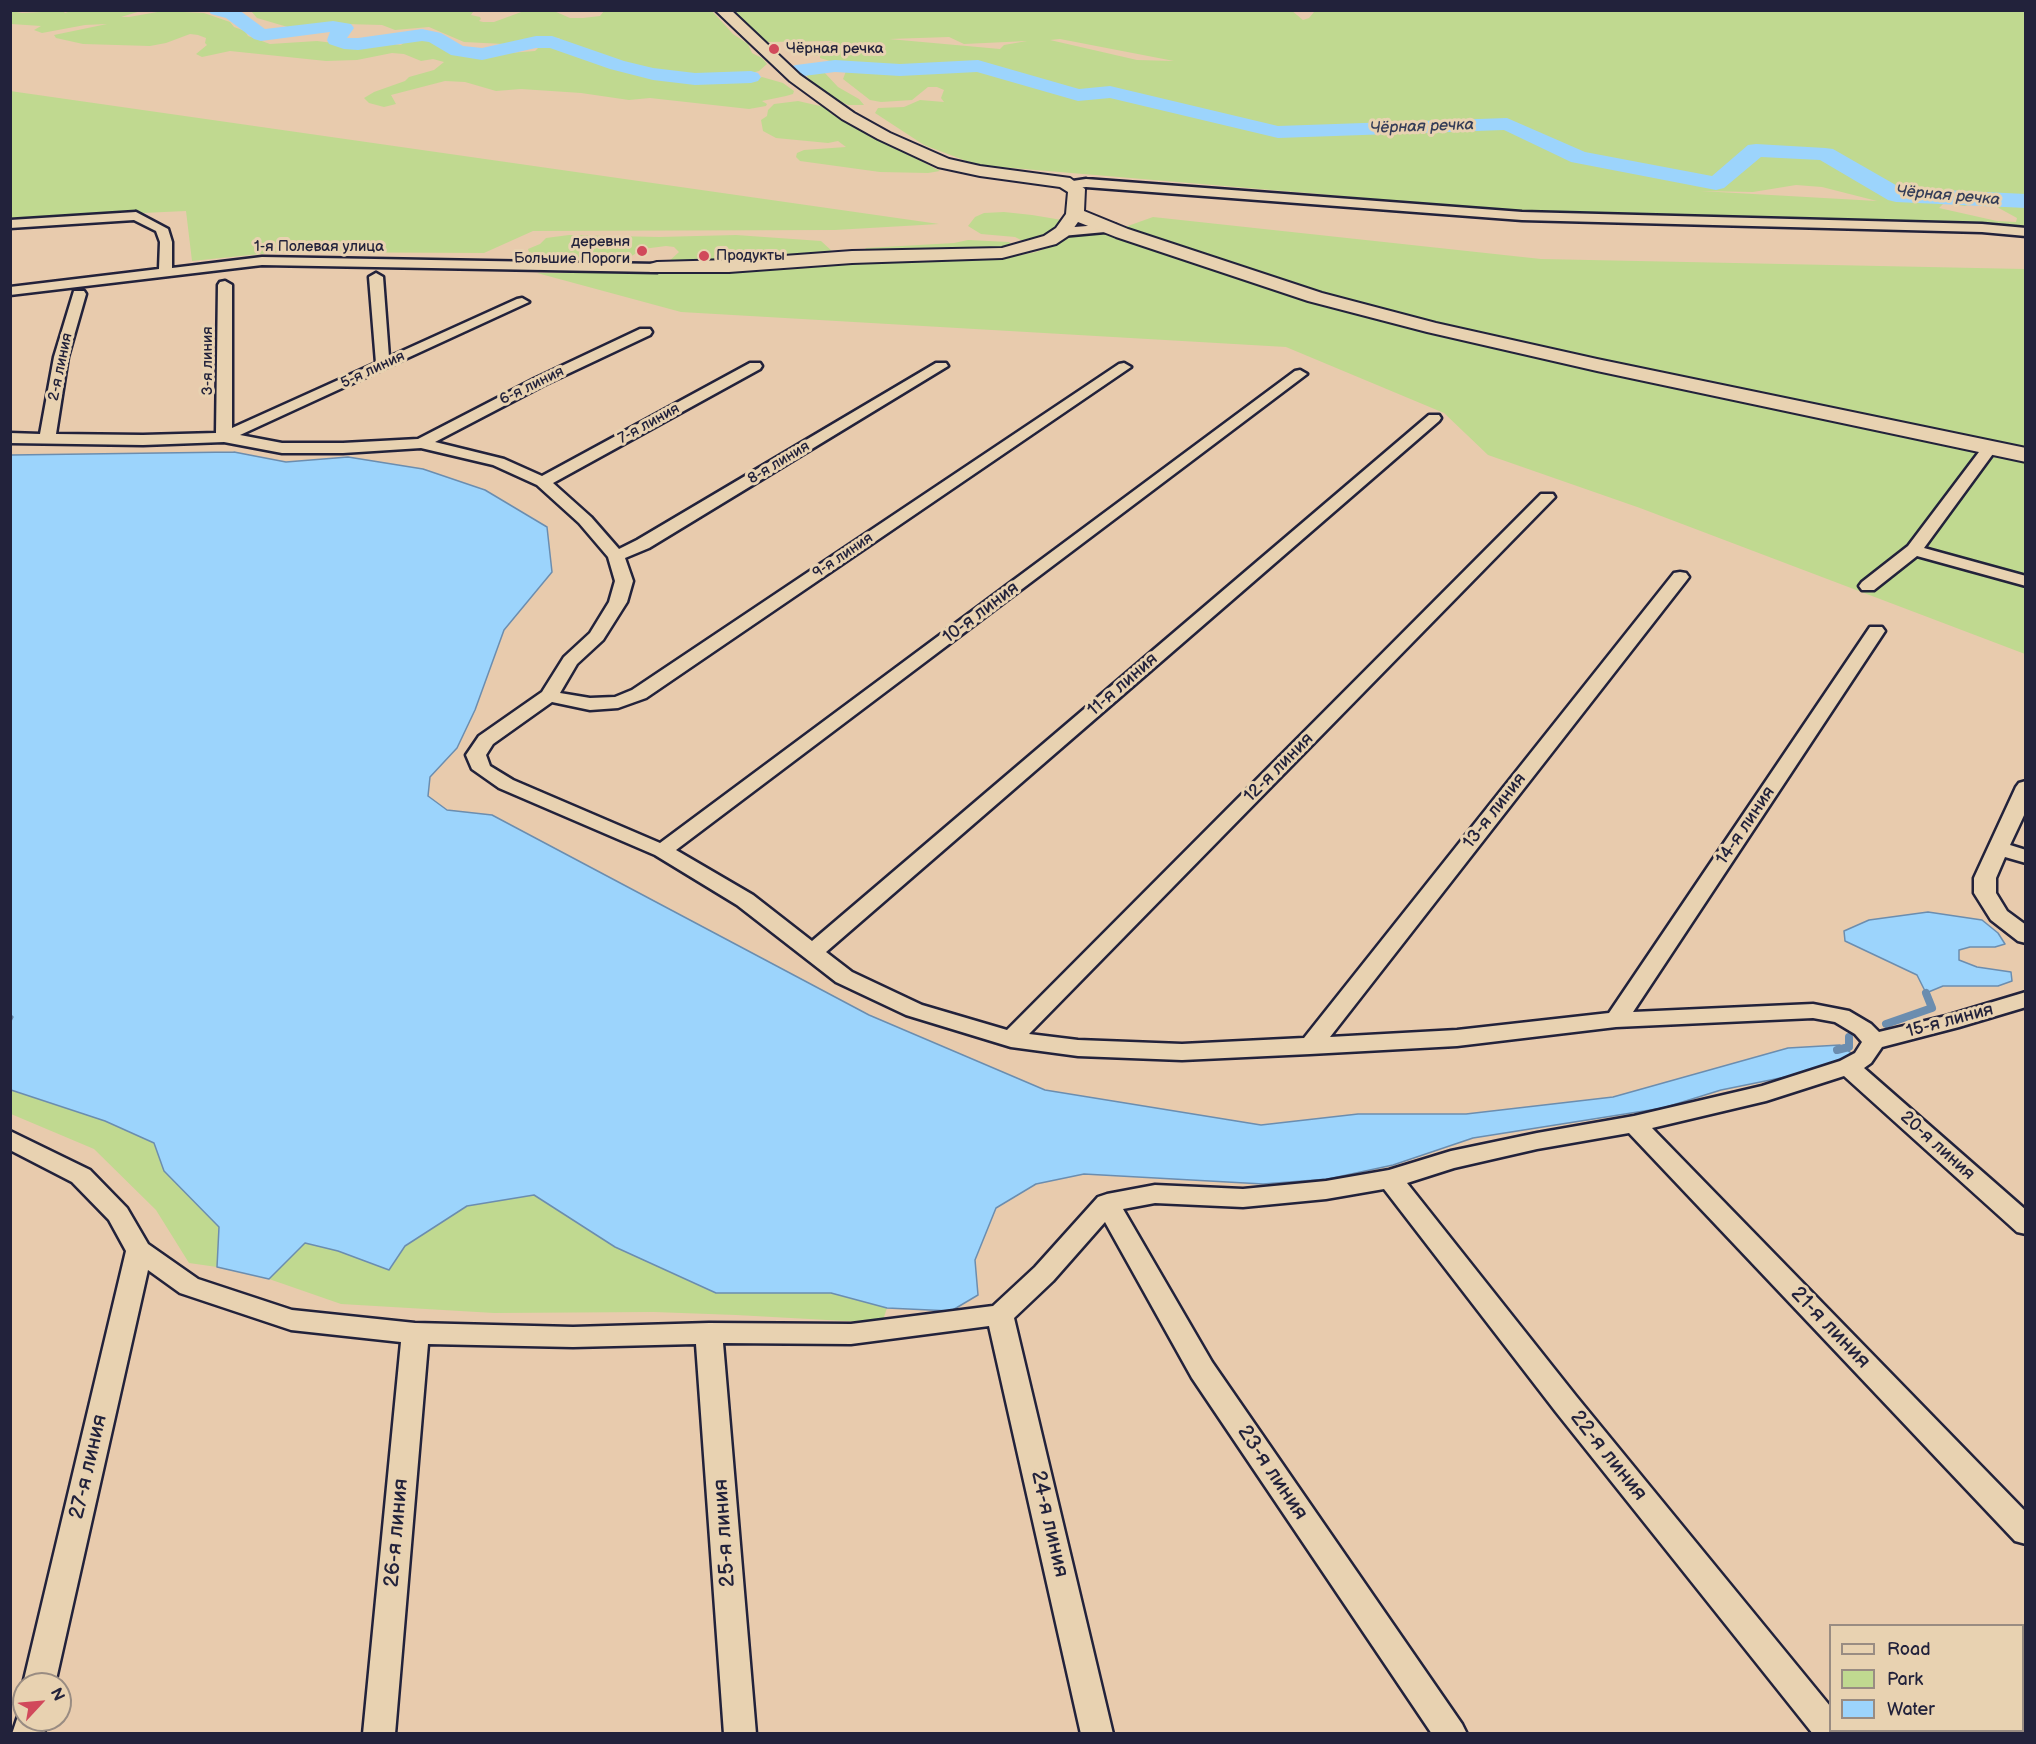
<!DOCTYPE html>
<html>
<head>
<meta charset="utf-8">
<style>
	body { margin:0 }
	#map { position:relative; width:2036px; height:1744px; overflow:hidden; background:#e8cbad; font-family:"Balsamiq Sans",sans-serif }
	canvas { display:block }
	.frame { position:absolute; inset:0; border:12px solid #22223b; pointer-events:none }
	.legend { position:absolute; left:1829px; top:1624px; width:195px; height:108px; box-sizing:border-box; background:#e8d2b1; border:2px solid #998c82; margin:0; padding:8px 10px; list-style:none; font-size:18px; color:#22223b }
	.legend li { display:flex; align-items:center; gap:12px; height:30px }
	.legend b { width:30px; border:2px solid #998c82 }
	.north { position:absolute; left:12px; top:1672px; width:60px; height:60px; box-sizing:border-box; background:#e8d2b1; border:2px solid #998c82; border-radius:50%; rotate:64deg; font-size:16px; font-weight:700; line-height:24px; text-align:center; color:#22223b }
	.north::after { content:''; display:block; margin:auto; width:21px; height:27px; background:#d1495b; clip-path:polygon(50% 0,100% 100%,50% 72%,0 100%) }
</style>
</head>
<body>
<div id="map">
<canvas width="2036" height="1744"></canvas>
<div class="frame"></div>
<ul class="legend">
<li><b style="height:8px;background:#e8d2b1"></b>Road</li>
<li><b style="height:16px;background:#c0d990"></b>Park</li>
<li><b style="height:16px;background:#9cd4fc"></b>Water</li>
</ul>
<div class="north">N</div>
</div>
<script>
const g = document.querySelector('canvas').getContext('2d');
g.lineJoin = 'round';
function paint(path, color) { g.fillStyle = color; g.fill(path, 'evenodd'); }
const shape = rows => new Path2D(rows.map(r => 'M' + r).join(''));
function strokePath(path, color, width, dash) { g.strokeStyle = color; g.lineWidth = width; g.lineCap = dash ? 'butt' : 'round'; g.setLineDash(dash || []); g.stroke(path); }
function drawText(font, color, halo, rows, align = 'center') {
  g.font = font + ' "Balsamiq Sans",sans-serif'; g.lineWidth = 6; g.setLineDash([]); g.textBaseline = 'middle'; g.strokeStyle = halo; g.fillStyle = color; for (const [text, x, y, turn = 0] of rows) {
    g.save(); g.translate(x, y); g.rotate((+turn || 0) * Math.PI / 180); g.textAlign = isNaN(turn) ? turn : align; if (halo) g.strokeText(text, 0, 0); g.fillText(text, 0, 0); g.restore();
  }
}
paint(shape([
	[74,10,141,11,121,17,129,17,163,11,204,13,230,22,234,27,245,31,248,36,270,44,317,41,358,46,386,43,401,45,407,39,424,38,443,47,471,56,535,51,542,44,557,49,565,44,559,38,545,37,504,44,464,42,429,27,395,30,382,25,345,24,291,28,257,18,251,11,471,11,473,12,471,15,480,17,481,19,479,21,483,22,494,22,524,11,554,11,570,18,583,18,600,16,604,11,712,11,733,34,748,44,752,53,762,58,767,64,759,71,739,76,716,79,678,77,678,79,683,82,743,83,762,77,783,83,794,91,793,94,786,96,762,101,767,104,766,106,749,109,650,98,629,100,581,93,521,89,496,91,465,82,445,81,391,95,396,104,384,107,369,103,364,98,374,92,405,81,409,77,434,70,444,62,433,59,421,61,404,54,392,53,357,60,326,61,230,51,202,57,196,54,207,45,205,43,206,38,198,35,190,34,166,43,150,46,83,44,56,38,54,35,107,24,85,25,42,33,34,30,41,26,11,24,11,11,22,13,63,11,65,13],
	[1291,10,1303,20,1309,18,1314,12,1313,10,2025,11,2025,230,1888,221,1519,211,977,165,924,145,875,113,878,108,904,107,920,100,944,102,941,98,944,90,937,87,928,87,912,100,881,102,870,100,843,79,848,66,842,62,830,61,820,58,820,56,811,55,810,51,814,47,834,41,767,42,757,32,745,26,746,23,732,11],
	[949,37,964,44,1027,41,1004,45,1000,49,889,39],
	[1060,39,1174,61,1137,60,1050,40],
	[1796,185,1822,187,1877,201,1700,191,1753,192],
	[1968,201,1995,206,2017,218,2016,222,1997,221,1939,208,1944,203,1965,206,1970,204],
	[811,71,824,72,838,87,859,99,864,105,848,105,826,95,808,78,806,73],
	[10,91,939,224,835,230,533,231,484,253,280,252,192,261,186,211,11,219],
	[798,101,829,108,830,113,842,120,940,171,928,173,880,172,800,161,796,157,797,153,804,150,846,147,838,141,828,143,776,138,763,131,761,120,767,116,768,110,774,104],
	[1004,212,1032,215,1062,220,1051,232,1032,241,1025,242,1015,237,981,234,968,226,975,217,984,213],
	[1153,217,1541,259,2025,269,2025,654,1640,508,1488,455,1444,413,1286,347,681,312,537,273,583,273,667,263,679,252,674,247,666,246,643,249,630,257,626,262,586,265,531,259,528,249,540,244,546,238,569,235,659,237,736,235,821,241,844,262,1005,258,1036,252,1058,244,1070,234,1111,232],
	[968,240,1009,242,1013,246,1003,248,938,252,863,251,866,248,954,243],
	[10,1090,105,1121,154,1143,164,1171,219,1227,217,1267,189,1263,156,1210,94,1149,11,1114],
	[534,1195,615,1247,716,1293,831,1293,887,1308,882,1323,736,1315,654,1312,494,1313,341,1304,269,1279,305,1242,338,1251,389,1270,405,1246,467,1206]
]), '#c0d990');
const water = shape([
	[234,452,286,462,348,457,423,469,485,490,547,527,552,572,504,630,475,710,457,748,430,777,428,796,447,810,492,815,869,1015,1045,1090,1261,1125,1358,1114,1466,1114,1613,1097,1788,1048,1840,1045,1854,1055,1810,1072,1721,1090,1663,1108,1473,1138,1393,1165,1328,1179,1263,1184,1084,1174,1036,1184,996,1208,975,1260,978,1295,951,1311,887,1308,831,1293,716,1293,615,1247,534,1195,467,1206,405,1246,389,1270,338,1251,305,1243,269,1279,217,1267,219,1227,164,1171,154,1143,105,1121,11,1090,10,1023,13,1017,11,1015,11,455,234,452],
	[1928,912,1982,920,1998,933,2005,944,1995,947,1970,947,1959,950,1959,960,1977,967,2011,972,2012,981,1998,986,1943,986,1926,993,1917,975,1845,941,1844,931,1869,920,1928,912]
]);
paint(water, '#9cd4fc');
strokePath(water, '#6b8daf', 1.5);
strokePath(shape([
	[1886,1024,1932,1008,1926,993],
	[1837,1050,1849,1047,1849,1037]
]), '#6b8daf', 8);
paint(shape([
	[208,10,239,10,265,29,333,21,351,24,354,28,347,38,358,38,422,29,441,33,463,46,482,48,536,36,552,36,624,61,653,68,695,73,751,71,758,73,761,77,758,81,751,83,695,85,653,80,610,69,550,48,536,48,482,60,451,55,429,42,422,41,358,50,344,49,329,44,327,40,330,32,261,41,254,39,226,18,211,14,208,10],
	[835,60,900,64,978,60,1079,89,1110,86,1278,126,1507,118,1585,152,1712,176,1748,145,1756,144,1825,148,1833,149,1901,188,2026,194,2026,208,1896,202,1888,200,1820,160,1761,157,1724,188,1716,190,1571,162,1504,130,1278,138,1110,98,1078,101,977,72,900,76,835,72,796,77,789,75,786,71,789,67,796,65,835,60]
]), '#9cd4fc');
const street = shape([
	[1086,179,1522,212,1982,224,2026,228,2026,236,1982,232,1522,220,1086,187,1070,189,1064,185,1066,182,1086,179],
	[136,212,168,229,172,242,172,268,262,257,657,264,664,268,657,272,262,265,10,295,10,287,159,269,160,242,156,231,134,220,10,228,10,220,136,212],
	[1112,224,1116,225,1118,228,1116,231,1062,236,1056,232,1062,228,1112,224],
	[376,273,383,277,389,357,517,299,522,298,529,302,240,435,282,443,343,443,418,439,534,379,640,329,650,329,652,332,650,335,544,385,435,442,504,459,542,476,750,363,760,363,762,366,760,369,553,483,591,517,619,549,637,540,936,363,946,363,948,366,649,548,625,558,633,581,627,602,603,640,577,664,560,693,590,698,615,697,632,690,1119,364,1124,363,1131,367,646,698,618,708,590,710,552,702,493,744,486,755,490,766,513,780,660,843,1295,371,1300,370,1307,374,676,850,753,895,812,941,1429,415,1439,415,1441,418,1439,421,826,952,852,972,922,1005,1007,1030,1541,494,1553,494,1555,497,1029,1034,1078,1040,1182,1044,1304,1038,1674,573,1680,572,1686,573,1689,577,1686,581,1330,1037,1457,1030,1609,1013,1870,627,1882,627,1885,631,1633,1012,1813,1004,1849,1011,1871,1024,1879,1032,1946,1016,2026,992,2026,1007,1959,1027,1882,1047,1871,1063,1864,1068,2026,1210,2026,1234,2017,1232,1844,1076,1766,1101,1652,1128,2026,1512,2026,1544,2015,1541,1629,1133,1537,1149,1454,1168,1407,1183,1576,1396,1830,1706,1830,1730,1846,1730,1845,1734,1813,1734,1556,1412,1384,1189,1326,1199,1243,1207,1155,1203,1123,1209,1212,1362,1462,1724,1467,1734,1432,1734,1192,1378,1105,1222,1053,1281,1014,1318,1113,1734,1081,1734,989,1326,851,1344,723,1343,756,1734,724,1734,696,1344,573,1347,428,1344,395,1734,363,1734,401,1342,291,1330,180,1293,148,1270,55,1684,24,1684,24,1686,23,1684,126,1251,109,1220,72,1182,10,1150,10,1131,90,1170,127,1208,148,1244,198,1279,292,1310,415,1323,573,1327,709,1323,851,1324,993,1306,1035,1267,1098,1197,1107,1194,1155,1185,1243,1189,1326,1181,1389,1170,1451,1151,1537,1133,1634,1116,1762,1086,1840,1061,1855,1053,1862,1042,1855,1034,1835,1022,1813,1018,1616,1027,1457,1046,1310,1054,1182,1060,1078,1056,1011,1047,906,1015,836,982,737,905,655,855,499,788,472,769,466,755,479,736,542,692,564,657,590,633,609,602,615,581,608,557,579,523,537,485,493,465,421,448,343,453,282,453,224,442,143,445,10,443,10,433,40,434,54,357,74,291,84,291,86,294,68,357,56,434,143,435,216,433,218,285,220,282,225,281,232,285,232,428,376,363,369,277,376,273],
	[1990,442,1998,447,1924,548,2026,576,2026,586,1917,556,1874,590,1862,590,1859,586,1862,582,1908,546,1985,444,1990,442],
	[2026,781,2026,811,2010,845,2026,850,2026,863,2005,857,1996,878,1996,893,2007,911,2026,925,2026,943,2018,941,1991,920,1974,893,1974,878,2016,787,2019,783,2026,781],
	[24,1708,24,1720,47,1720,44,1734,12,1734,20,1710,24,1708]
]);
const secondary = shape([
	[715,10,731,10,800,75,854,113,890,133,949,159,980,166,1070,178,1085,189,1084,211,1128,229,1322,293,1436,323,1597,359,2026,448,2026,462,1597,371,1427,332,1308,301,1116,237,1078,222,1068,236,1056,244,1002,258,852,263,729,272,650,272,648,268,650,264,657,262,729,260,852,251,1002,248,1044,236,1056,228,1066,214,1068,192,1060,187,980,176,938,167,878,139,842,119,790,81,715,10]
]);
strokePath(street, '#22223b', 5);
strokePath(secondary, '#22223b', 4);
paint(street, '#e8d2b1');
paint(secondary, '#e8d2b1');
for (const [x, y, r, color] of [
	[774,49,6,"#d1495b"],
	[642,251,6,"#d1495b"],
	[704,256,6,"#d1495b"]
]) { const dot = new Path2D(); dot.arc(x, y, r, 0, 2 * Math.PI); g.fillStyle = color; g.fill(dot); strokePath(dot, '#e8d2b1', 2); }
drawText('15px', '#22223b', '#e8d2b1', [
	["Чёрная речка",786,49],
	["деревня",630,242,"right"],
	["Большие Пороги",630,259,"right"],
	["Продукты",716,256]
], 'left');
drawText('15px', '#22223b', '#e8d2b1', [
	["1-я Полевая улица",319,247],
	["3-я линия",208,361,-90],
	["2-я линия",61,367,-78],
	["5-я линия",373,370,-25],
	["6-я линия",532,386,-26],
	["7-я линия",649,424,-29],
	["8-я линия",779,463,-31],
	["9-я линия",843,556,-34]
]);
drawText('italic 16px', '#343d58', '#e8d2b1', [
	["Чёрная речка",1422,127,-2],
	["Чёрная речка",1948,196,5]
]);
drawText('18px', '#22223b', '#e8d2b1', [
	["10-я линия",981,613,-37],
	["11-я линия",1123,685,-41],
	["12-я линия",1279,768,-45],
	["13-я линия",1495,811,-52],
	["14-я линия",1746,826,-56],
	["15-я линия",1950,1021,-15],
	["20-я линия",1937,1146,42]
]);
drawText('21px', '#22223b', '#e8d2b1', [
	["21-я линия",1830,1328,46],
	["22-я линия",1608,1456,51],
	["27-я линия",89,1467,-77],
	["23-я линия",1272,1473,56],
	["24-я линия",1049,1524,77],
	["26-я линия",397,1533,-85],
	["25-я линия",725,1533,-94]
]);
</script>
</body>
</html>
